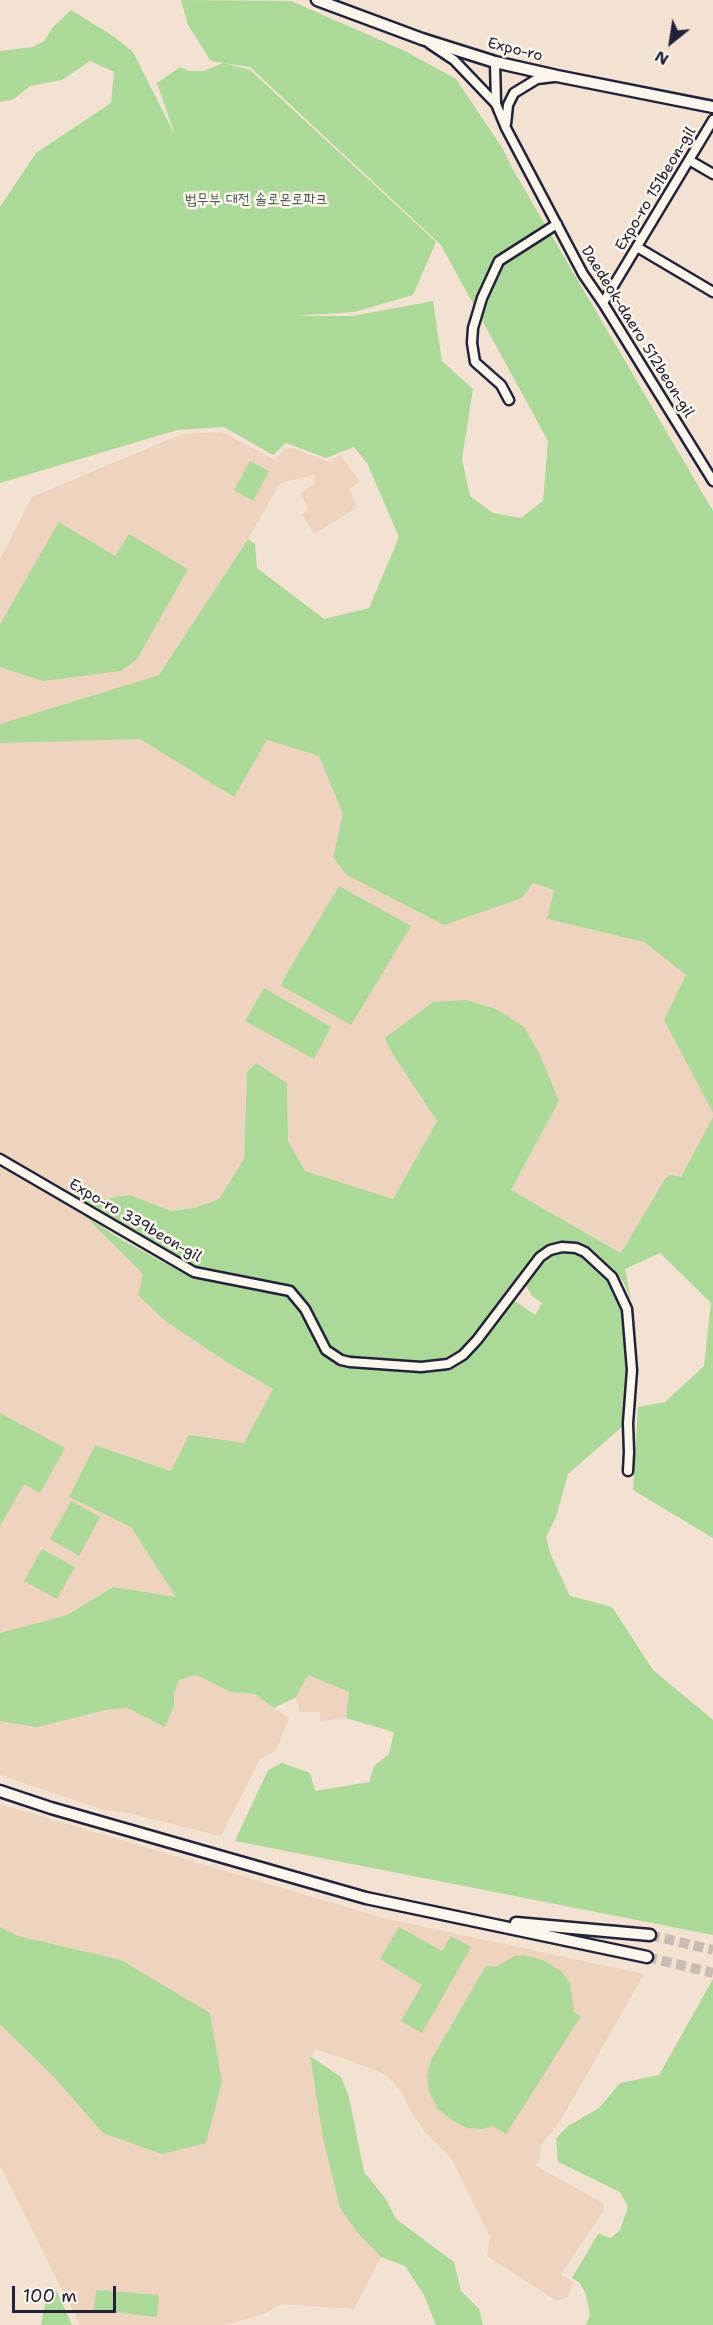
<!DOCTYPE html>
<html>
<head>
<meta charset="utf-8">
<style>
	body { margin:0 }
	#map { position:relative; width:713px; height:2325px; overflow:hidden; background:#f3e2d1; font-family:"Shantell Sans",sans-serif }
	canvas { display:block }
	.north { position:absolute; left:641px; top:12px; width:60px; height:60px; -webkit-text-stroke:4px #fbf7ec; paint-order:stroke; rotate:210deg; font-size:16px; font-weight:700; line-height:24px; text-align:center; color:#22223b }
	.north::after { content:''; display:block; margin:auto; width:21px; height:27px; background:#22223b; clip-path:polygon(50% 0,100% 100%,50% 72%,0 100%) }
	.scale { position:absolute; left:12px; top:2286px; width:104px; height:27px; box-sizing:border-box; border:3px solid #22223b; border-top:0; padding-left:8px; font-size:18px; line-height:21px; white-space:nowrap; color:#22223b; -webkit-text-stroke:4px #fbf7ec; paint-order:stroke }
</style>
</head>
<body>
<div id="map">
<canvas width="713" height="2325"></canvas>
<div class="north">N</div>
<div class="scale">100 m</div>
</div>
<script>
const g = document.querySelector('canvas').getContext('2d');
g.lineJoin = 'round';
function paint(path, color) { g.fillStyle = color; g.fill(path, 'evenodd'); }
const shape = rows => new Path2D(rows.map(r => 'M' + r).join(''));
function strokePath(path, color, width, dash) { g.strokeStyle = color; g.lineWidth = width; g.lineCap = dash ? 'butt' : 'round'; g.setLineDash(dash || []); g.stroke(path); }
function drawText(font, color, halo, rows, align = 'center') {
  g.font = font + ' "Shantell Sans","Poor Story",sans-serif'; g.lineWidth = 5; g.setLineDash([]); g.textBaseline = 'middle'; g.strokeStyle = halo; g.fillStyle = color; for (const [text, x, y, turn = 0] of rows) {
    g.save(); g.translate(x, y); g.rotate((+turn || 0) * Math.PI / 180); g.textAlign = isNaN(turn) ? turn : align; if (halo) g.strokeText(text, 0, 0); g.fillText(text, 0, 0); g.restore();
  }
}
paint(shape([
	[222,432,275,460,284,449,293,448,328,462,340,455,360,482,349,489,358,507,314,534,302,514,309,508,300,494,314,484,314,475,280,483,248,539,159,675,0,724,0,559,32,497,182,434],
	[140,738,234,797,267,739,319,756,343,814,333,856,532,883,554,890,547,919,644,942,686,975,664,1020,713,1113,713,1117,681,1177,665,1180,622,1253,511,1190,559,1101,390,1050,437,1121,393,1199,305,1171,288,1141,287,1083,247,1073,244,1159,219,1199,194,1208,171,1211,130,1195,104,1199,73,1195,0,1151,0,743],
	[0,1167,83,1214,143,1274,165,1321,225,1361,273,1389,244,1444,189,1435,172,1471,95,1445,69,1497,131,1527,177,1598,112,1587,67,1615,0,1633],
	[196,1675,231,1692,255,1694,289,1718,276,1751,260,1759,221,1836,128,1813,104,1810,0,1775,0,1721,127,1708,165,1727,174,1706,174,1694,179,1680],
	[308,1675,349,1692,346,1718,320,1721,320,1712,300,1712,296,1697],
	[0,1804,383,1918,644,1974,562,2118,540,2147,540,2159,536,2166,603,2203,604,2210,561,2274,573,2282,568,2297,557,2301,487,2256,490,2237,451,2158,424,2131,409,2108,403,2094,387,2076,373,2069,316,2049,311,2057,323,2138,340,2208,381,2257,354,2309,281,2304,264,2314,225,2325,80,2325,0,2166]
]), '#eed3be');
paint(shape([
	[181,0,291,1,403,50,456,79,503,149,512,168,713,511,713,1113,664,1020,686,975,644,942,547,919,554,890,533,883,522,898,444,925,347,875,333,857,343,814,319,756,267,740,234,797,140,739,0,743,0,724,159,675,248,539,255,544,257,568,324,619,369,608,399,537,367,463,354,447,326,458,286,443,273,455,224,427,177,430,0,483,0,207,36,153,111,103,114,72,90,61,62,80,30,86,14,99,0,102,0,51,33,47,44,41,54,26,71,10,113,36,133,52,175,135,157,83,180,67,189,71,204,71,223,63,211,61,188,25],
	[223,63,250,67,441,245,548,441,543,501,521,518,493,513,470,496,462,459,473,389,442,361,433,301,353,316,293,316,354,312,413,295,436,242,250,70],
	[250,461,269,471,253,501,234,490],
	[59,522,115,556,129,534,188,569,137,659,121,671,43,681,0,667,0,624],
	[339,886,411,926,351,1025,282,986,282,982],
	[264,988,331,1027,314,1059,245,1021],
	[466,1000,496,1009,524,1027,540,1055,559,1101,511,1190,621,1253,665,1179,671,1175,681,1177,713,1117,713,1538,633,1490,638,1407,665,1402,704,1366,711,1303,660,1253,625,1269,631,1300,624,1283,614,1270,591,1251,582,1246,570,1243,546,1247,517,1279,473,1338,450,1358,429,1364,348,1359,337,1354,329,1347,319,1330,312,1311,296,1290,273,1282,211,1272,189,1265,73,1195,104,1199,130,1195,171,1211,194,1208,219,1199,244,1159,247,1072,256,1063,287,1083,288,1141,305,1171,393,1199,437,1121,390,1050,385,1038,433,1002],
	[83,1214,122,1240,183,1273,209,1281,278,1293,289,1298,296,1306,320,1348,326,1356,343,1366,417,1372,440,1370,453,1365,468,1356,480,1343,514,1300,535,1315,542,1303,532,1296,525,1284,547,1258,557,1254,569,1253,581,1256,605,1276,618,1296,624,1314,628,1375,623,1426,568,1474,556,1517,546,1537,550,1553,570,1596,612,1607,653,1670,713,1720,713,1935,235,1841,268,1770,282,1763,310,1773,315,1791,369,1782,374,1766,389,1754,394,1732,346,1718,349,1692,308,1675,296,1697,274,1708,255,1694,231,1692,196,1675,179,1680,174,1694,174,1706,165,1727,127,1708,105,1710,37,1727,0,1721,0,1633,67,1615,113,1587,176,1597,131,1527,69,1497,95,1445,171,1471,189,1435,244,1443,273,1389,225,1361,165,1321,138,1295,143,1274],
	[0,1413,65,1448,40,1493,24,1484,0,1526],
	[71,1501,100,1517,79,1556,50,1539],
	[42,1549,75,1567,57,1599,24,1581],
	[0,1927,18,1936,121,1960,210,2013,222,2082,206,2143,162,2154,103,2133,54,2077,0,2024],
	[399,1927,442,1951,451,1936,471,1947,422,2033,401,2021,422,1985,380,1959],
	[524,1955,543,1960,561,1971,570,1983,574,2012,581,2016,506,2134,493,2126,482,2129,467,2128,452,2120,438,2109,429,2092,427,2075,431,2060,486,1966,496,1967,514,1956],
	[713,1979,713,2325,586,2325,590,2315,586,2294,580,2283,572,2278,598,2234,611,2238,620,2230,628,2207,620,2192,558,2162,556,2138,568,2126,599,2108,620,2083,659,2075],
	[310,2056,341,2077,349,2097,364,2172,386,2199,396,2219,454,2262,461,2291,479,2309,483,2325,436,2325,424,2295,405,2266,381,2257,357,2232,340,2208,323,2138],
	[56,2290,72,2325,41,2325,45,2304],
	[96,2290,159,2295,157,2317,94,2310]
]), '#abd998');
strokePath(shape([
	[650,1935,713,1950],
	[647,1957,713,1973]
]), '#c9bcb3', 10, [10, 5]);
const minor = shape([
	[430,44,454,60,496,104],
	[495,62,496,104,506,128,583,274,603,303,713,481],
	[506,124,508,105,514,93,537,79,554,77],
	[689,160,713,174],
	[637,247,713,292],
	[603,303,713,120],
	[509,400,501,385,475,362,472,343,473,328,482,298,499,261,557,224],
	[0,1159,194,1272,290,1291,305,1309,326,1350,341,1360,350,1362,421,1367,448,1364,463,1355,477,1340,540,1257,550,1250,562,1247,576,1248,585,1252,612,1277,627,1309,632,1370,628,1423,629,1452,628,1471]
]);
const major = shape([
	[317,0,422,39,495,62,557,76,713,107],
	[0,1791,51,1808,366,1898,647,1957],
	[516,1923,650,1935]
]);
strokePath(minor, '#22223b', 13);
strokePath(major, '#22223b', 15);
strokePath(minor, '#fbf7ec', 8);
strokePath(major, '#fbf7ec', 10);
drawText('15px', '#22223b', '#fbf7ec', [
	["Expo-ro",515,50,14],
	["Expo-ro 151beon-gil",656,189,-59],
	["Daedeok-daero 512beon-gil",637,332,58],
	["Expo-ro 339beon-gil",135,1221,30]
]);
drawText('15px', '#4b5957', '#fbf7ec', [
	["법무부 대전 솔로몬로파크",256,200]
]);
</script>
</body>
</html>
